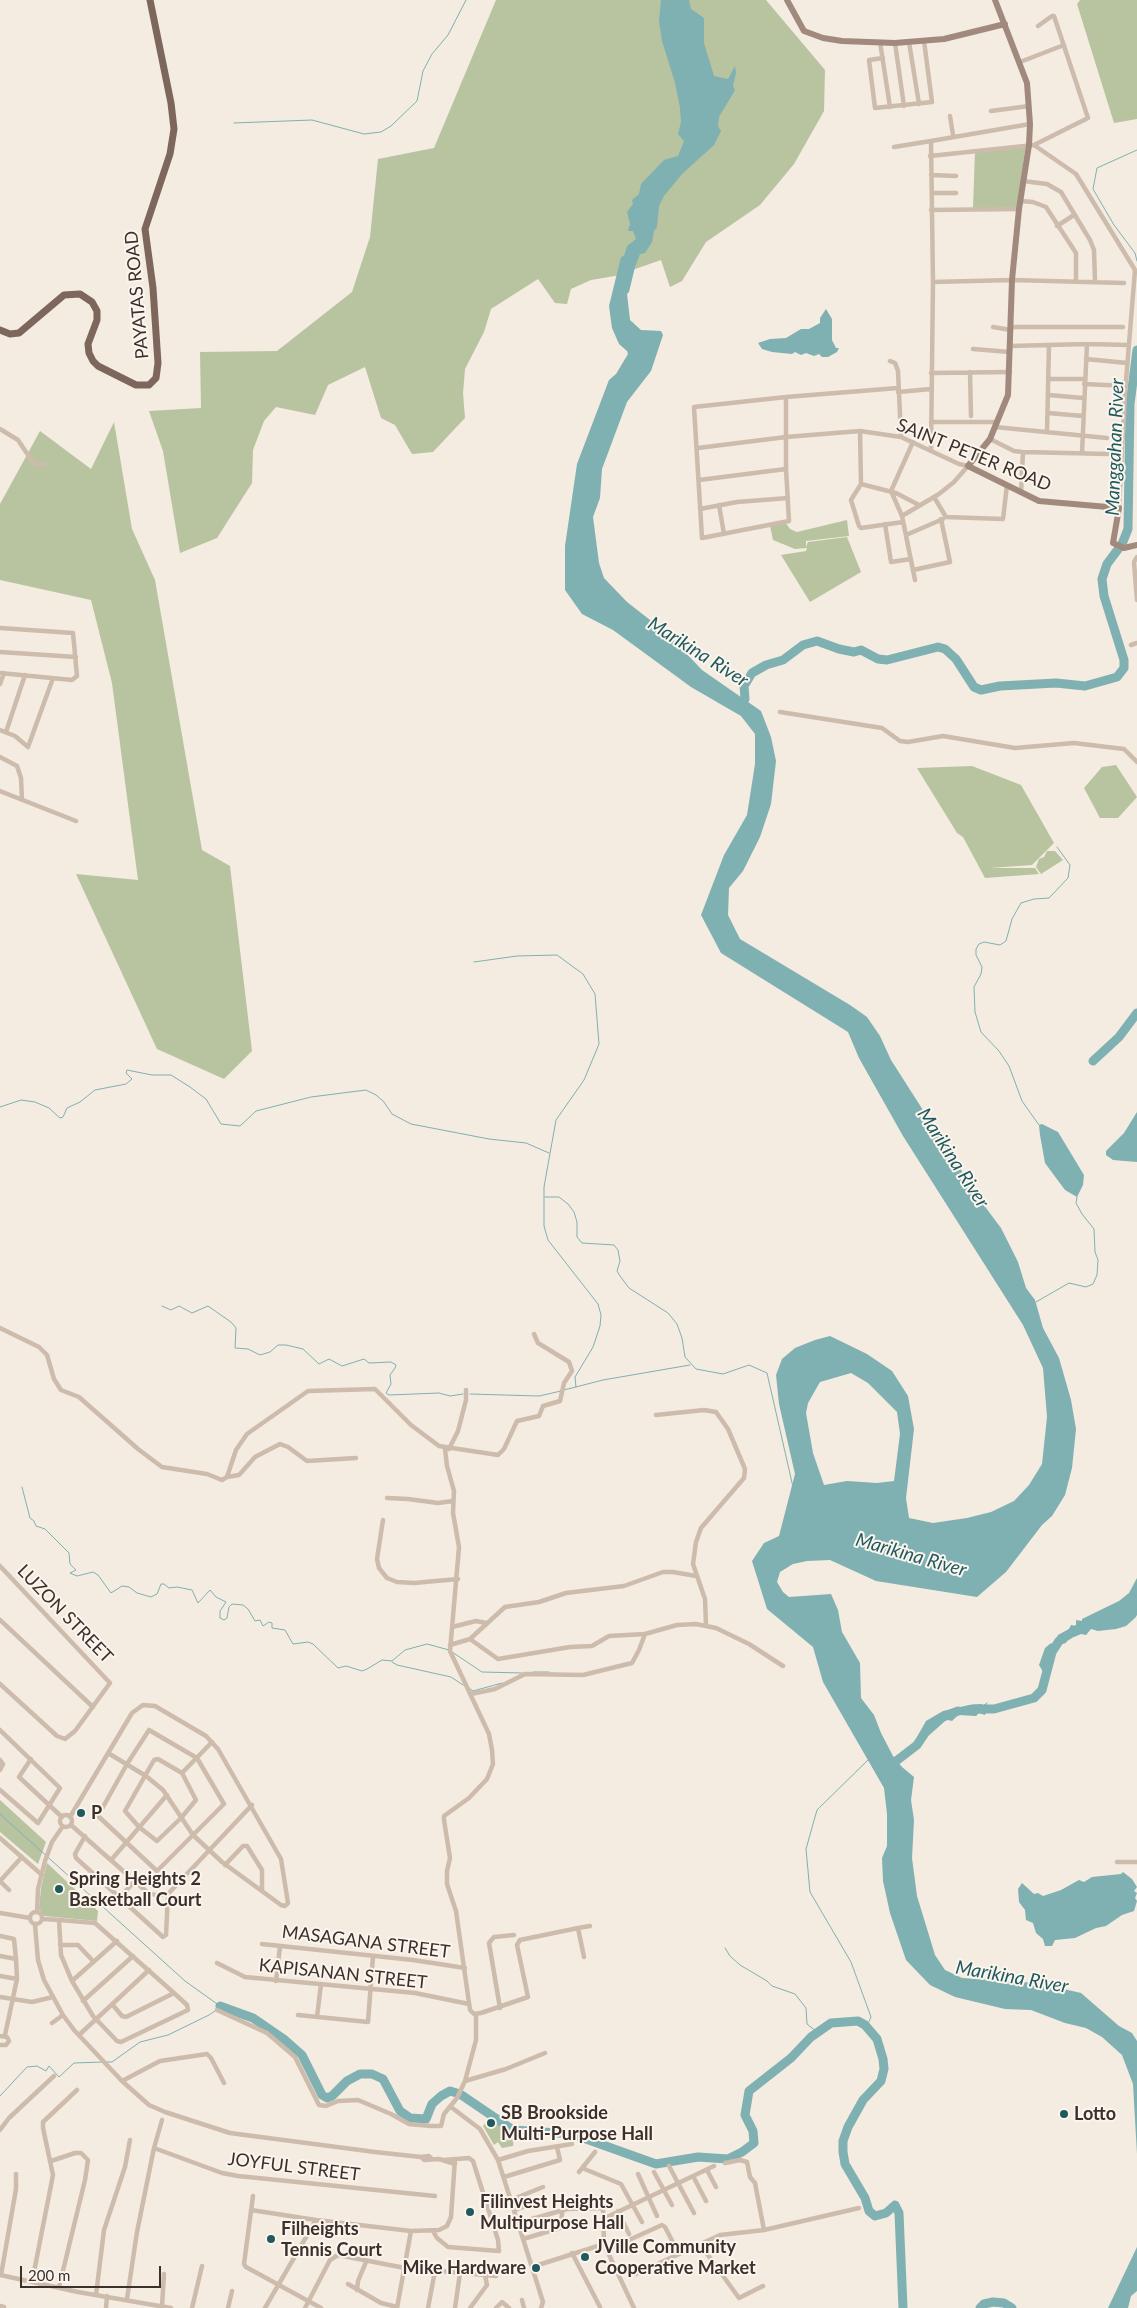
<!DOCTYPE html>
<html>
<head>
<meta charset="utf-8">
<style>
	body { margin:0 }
	#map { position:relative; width:1137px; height:2308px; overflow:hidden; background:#f4ebe1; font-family:Lato,sans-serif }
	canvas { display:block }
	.scale { position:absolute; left:20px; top:2266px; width:141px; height:22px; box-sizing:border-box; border:2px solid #3b302b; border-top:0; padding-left:6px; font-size:15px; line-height:18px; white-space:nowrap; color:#3b302b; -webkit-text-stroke:4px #fbf5ee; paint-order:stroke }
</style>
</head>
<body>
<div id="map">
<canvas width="1137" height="2308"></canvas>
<div class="scale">200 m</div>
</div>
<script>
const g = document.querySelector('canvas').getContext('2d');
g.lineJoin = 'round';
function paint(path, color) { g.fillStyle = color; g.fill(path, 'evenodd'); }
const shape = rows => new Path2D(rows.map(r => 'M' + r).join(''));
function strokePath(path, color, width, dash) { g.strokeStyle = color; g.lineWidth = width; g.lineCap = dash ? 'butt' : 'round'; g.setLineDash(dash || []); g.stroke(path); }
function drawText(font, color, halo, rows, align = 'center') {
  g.font = font + ' Lato,sans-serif'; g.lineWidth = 4; g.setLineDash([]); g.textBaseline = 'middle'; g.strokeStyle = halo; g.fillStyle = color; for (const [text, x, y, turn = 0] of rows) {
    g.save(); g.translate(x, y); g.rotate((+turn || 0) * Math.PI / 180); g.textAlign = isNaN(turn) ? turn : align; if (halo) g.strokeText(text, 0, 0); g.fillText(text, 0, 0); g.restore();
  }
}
paint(shape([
	[496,0,766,0,825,70,824,111,794,164,760,205,706,242,682,281,670,287,661,260,615,276,591,280,571,289,567,304,555,303,538,279,491,309,484,332,465,369,463,393,465,418,433,452,412,454,395,425,381,418,365,367,328,385,315,415,276,407,264,421,253,450,252,483,217,538,180,553,163,451,149,411,201,408,200,352,277,351,352,292,370,237,378,159,434,148],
	[1080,0,1137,0,1137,119,1114,123,1077,4],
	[1026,144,1017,208,973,208,975,151],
	[114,422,132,529,155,580,202,850,230,866,252,1051,224,1079,157,1049,76,874,138,880,112,683,91,600,0,580,0,504,40,431,91,469],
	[847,520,849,536,806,541,806,547,808,542,847,537,861,572,810,602,781,555,806,551,807,548,795,549,773,540,770,526,785,522,790,529,797,532],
	[1116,765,1137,797,1118,818,1100,818,1084,788,1102,767],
	[972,766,1021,785,1054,843,1032,865,990,868,1035,868,1039,874,985,878,963,837,957,833,917,768],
	[1047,851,1055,851,1063,860,1041,874,1036,867,1039,859,1044,857],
	[0,1800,46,1842,38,1864,0,1832],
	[47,1863,98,1911,97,1921,44,1916,39,1909,41,1888],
	[490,2117,508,2130,526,2133,526,2136,514,2137,513,2146,502,2148,498,2142,494,2145,483,2126]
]), '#b8c4a0');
paint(shape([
	[661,0,689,0,691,9,704,18,704,43,714,76,728,79,735,66,736,73,733,86,735,90,719,117,718,126,721,131,714,145,682,174,664,196,659,206,657,227,654,231,652,242,645,253,640,254,635,267,629,292,627,294,630,320,641,330,661,331,663,335,651,371,627,402,602,469,600,498,593,517,599,563,604,578,627,602,668,634,702,670,761,711,771,737,776,761,771,804,760,837,743,871,729,888,728,915,740,939,850,1005,867,1017,880,1036,891,1060,983,1204,1001,1228,1018,1262,1026,1288,1035,1300,1043,1328,1059,1358,1071,1400,1076,1429,1072,1468,1065,1495,1052,1516,1042,1525,1006,1572,977,1597,876,1581,830,1560,807,1561,793,1564,780,1572,777,1582,783,1592,789,1597,831,1594,838,1610,842,1632,860,1663,861,1698,874,1715,881,1733,893,1756,902,1767,914,1777,911,1800,914,1820,912,1858,917,1896,935,1955,945,1970,962,1978,1037,1983,1081,1993,1119,2026,1132,2033,1137,2041,1137,2154,1133,2084,1122,2055,1102,2037,1086,2028,1065,2023,1031,2010,1005,2009,955,1997,930,1985,906,1960,890,1913,883,1881,882,1858,887,1846,887,1814,884,1788,823,1682,813,1647,767,1609,752,1561,764,1543,779,1536,795,1474,779,1404,776,1375,782,1359,795,1348,815,1340,830,1336,867,1354,892,1371,908,1396,914,1429,906,1498,909,1518,933,1523,967,1518,991,1512,1014,1501,1029,1485,1042,1464,1047,1417,1043,1368,1023,1325,903,1136,859,1058,848,1032,721,953,701,915,724,855,747,815,755,764,755,734,741,716,691,687,613,630,582,614,565,590,565,546,577,464,609,380,616,374,628,354,627,351,619,344,612,328,609,306,621,257,624,256,627,246,636,239,633,231,628,231,630,224,627,212,633,204,632,200,639,194,641,184,664,160,678,156,684,141,678,134,681,122,680,108,675,83,662,41,659,21],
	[851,1373,868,1383,897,1412,900,1434,894,1481,877,1483,847,1481,824,1485,813,1453,806,1413,808,1403,820,1382],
	[826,309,832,319,832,340,836,348,839,348,837,352,828,357,822,357,819,354,814,356,806,353,801,355,795,352,792,354,772,352,762,349,758,343,770,339,786,338,801,329,809,329,820,323,820,318],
	[1137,1112,1137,1162,1113,1160,1106,1155,1106,1151,1124,1133],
	[1042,1124,1058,1132,1084,1175,1083,1185,1077,1197,1065,1190,1045,1163,1040,1135,1039,1125],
	[1137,1578,1137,1615,1135,1618,1126,1626,1116,1629,1098,1631,1091,1629,1086,1635,1081,1634,1074,1637,1075,1634,1069,1633,1066,1643,1053,1646,1047,1663,1049,1678,1044,1679,1040,1685,1045,1675,1039,1665,1045,1648,1051,1643,1053,1645,1058,1635,1069,1629,1071,1625,1076,1626,1076,1620,1082,1621,1082,1619,1119,1601,1129,1593],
	[988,1702,984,1708,986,1712,985,1715,979,1713,976,1716,958,1715,952,1721,948,1720,949,1715,947,1715,941,1718,934,1726,927,1729,921,1739,917,1737,926,1721,943,1711,969,1705,982,1704,982,1706],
	[1123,1872,1132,1879,1137,1887,1134,1891,1137,1893,1135,1898,1137,1901,1134,1911,1122,1915,1106,1926,1096,1928,1075,1938,1055,1940,1052,1946,1045,1946,1043,1939,1036,1933,1033,1923,1026,1920,1025,1910,1019,1902,1018,1889,1022,1883,1034,1894,1038,1893,1043,1896,1061,1890,1079,1880,1084,1882,1092,1877,1121,1874],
	[1137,2247,1137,2291,1131,2296,1128,2308,1108,2308]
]), '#7fb0b2');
strokePath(shape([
	[234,123,312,120,364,134,381,132,391,126,417,101,423,71,432,54,448,35,466,0],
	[1137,150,1097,168,1093,189,1114,225,1135,253,1137,261],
	[474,962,517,956,557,955,583,974,595,994,599,1044,584,1080,556,1120,544,1187,544,1226,548,1240,598,1304,601,1315,600,1326,593,1347,575,1377,576,1387],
	[0,1107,21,1100,35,1102,49,1108,60,1118,63,1117,67,1108,80,1102,95,1090,126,1084,132,1079,126,1073,127,1070,152,1075,171,1075,190,1087,206,1099,221,1124,240,1126,256,1111,311,1097,366,1090,376,1095,384,1102,392,1114,411,1124,489,1139,526,1143,549,1153],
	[1039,1125,1022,1101,1009,1066,999,1051,981,1032,975,1012,974,987,981,974,982,967,976,955,976,949,979,944,984,942,1000,945,1006,941,1012,919,1021,903,1034,899,1049,898,1068,878,1070,865,1057,847],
	[545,1197,559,1197,568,1204,574,1212,577,1222,577,1237,582,1243,614,1245,618,1250,620,1261,617,1271,620,1276,629,1288,668,1313,677,1324,682,1338,685,1357,696,1369,723,1374,749,1365,767,1373,793,1487],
	[1036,1302,1069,1283,1086,1287,1093,1284,1097,1275,1098,1260,1095,1252,1094,1229,1082,1214,1076,1203,1077,1197],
	[162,1306,171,1310,179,1306,192,1313,208,1306,231,1322,236,1328,235,1348,248,1349,260,1355,270,1352,278,1345,286,1345,303,1349,319,1364,329,1359,342,1366,364,1359,369,1363,391,1362,396,1365,395,1368,390,1375,391,1384,386,1393,389,1395,439,1393,450,1396,463,1394],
	[564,1390,603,1380,690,1365],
	[470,1394,539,1396,561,1391],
	[22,1487,30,1518,34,1521,36,1526,45,1529,69,1553,70,1564,76,1570,70,1573,77,1576,93,1572,98,1575,111,1593,122,1586,129,1587,137,1593,151,1597,157,1594,161,1584,164,1584,169,1588,177,1587,192,1590,198,1603,210,1590,216,1597,226,1602,220,1611,220,1618,224,1620,227,1618,229,1607,232,1604,243,1605,248,1609,255,1621,260,1620,263,1626,269,1622,272,1623,272,1628,285,1630,293,1644,308,1642,313,1644,338,1668,346,1666,362,1671,367,1669,382,1660,392,1661,405,1650,427,1644,449,1650],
	[452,1652,482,1672,522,1673],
	[392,1662,397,1665,451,1677,463,1685],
	[533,1672,549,1672],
	[469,1688,473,1691,502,1683],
	[0,1814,185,1981,220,2006,218,2008],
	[725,1948,730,1956,740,1965,767,1981,772,1986,795,1994,806,2008,807,2024,817,2032],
	[867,2026,871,2017,851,1962,810,1892,806,1849,817,1810,868,1760],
	[107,2062,112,2062,140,2042,168,2035,209,2015,215,2011],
	[0,2096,27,2067,37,2066,46,2071,49,2066,59,2077,74,2063,103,2062]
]), '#7fb0b2', 1);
strokePath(shape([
	[745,699,744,686,752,673,766,665,783,660,803,645,817,641,839,649,854,652,861,650,878,659,887,660,938,647,945,649,956,659,974,687,981,690,1000,686,1056,683,1085,686,1117,677,1124,668,1124,660,1104,596,1102,579,1107,564,1122,544,1128,529,1130,404,1137,350],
	[1093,1061,1119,1037,1137,1013],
	[973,1709,994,1709,1034,1698,1042,1690,1052,1652,1059,1641,1081,1627],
	[891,1765,917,1745,925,1733,943,1717,958,1711],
	[220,2006,253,2018,285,2040,302,2055,322,2095,327,2098,332,2096,347,2081,360,2074,372,2074,383,2079,400,2111,410,2118,426,2119,432,2104,441,2096,450,2091,460,2094,513,2130,572,2134,656,2164,698,2157,728,2159,742,2152,754,2143,753,2131,745,2115,749,2091,791,2058,811,2037,831,2023,858,2021,865,2025,877,2039,883,2059,884,2069,881,2081,863,2100,848,2127,843,2141,843,2152,845,2164,865,2198,869,2211,875,2216,886,2213,895,2205,899,2213,903,2308],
	[980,2308,984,2304,993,2302,1004,2303,1012,2308]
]), '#7fb0b2', 9);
strokePath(shape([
	[880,42,890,107],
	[909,42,919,104],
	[895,43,904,106],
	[883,58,869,60,875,108,932,102,924,41],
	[1020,62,1064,45],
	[991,111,1029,106],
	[950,116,953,135],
	[1034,145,1088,118,1054,16,1052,16,1038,26],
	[894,147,931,141],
	[930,156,1034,145,1076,174,1135,270,1125,393,1119,508],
	[931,175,956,176],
	[1023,181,1047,184,1061,192,1090,240,1094,250,1095,281],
	[932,193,956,193],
	[1020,201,1033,202,1046,207,1076,253,1076,281],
	[931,210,1019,209],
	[1057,226,1074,215],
	[933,282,1012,280,1124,283],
	[993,327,1011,330],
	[1011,327,1123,327],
	[1011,346,1087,344,1129,345],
	[973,349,1010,352],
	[1086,359,1127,363],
	[890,361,895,363,898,371,901,437],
	[970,372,971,416],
	[931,373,1010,372],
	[1048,379,1084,379],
	[1084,384,1126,386],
	[898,392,931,389],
	[1049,395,1083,398],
	[786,397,786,469,789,521,702,538,694,407,786,397,898,388],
	[1048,413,1083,416],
	[931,422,997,422],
	[995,427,1107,438],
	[0,429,18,440,32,461,37,465,45,464],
	[860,431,861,484,851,500,859,526,861,528,903,522],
	[1047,432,1049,345],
	[990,439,1014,451,1023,452,1108,454],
	[913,442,891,491,902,516,915,580],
	[698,448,786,437,860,431,901,437,959,464,968,466],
	[931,451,933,282,931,141,1030,124],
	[1082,453,1087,344],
	[699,480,786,469],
	[861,484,896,493,919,505],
	[1021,493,1023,452],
	[934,497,946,517,1003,519,1007,485],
	[719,505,724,534],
	[700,509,737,502,788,498],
	[902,516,939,494,954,482,968,466],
	[885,524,891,562,911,559],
	[906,535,943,519],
	[1137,557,1134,562,1137,600],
	[913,570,950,562,941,519],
	[0,628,73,633,77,676,72,680,0,673],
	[1131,645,1137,643],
	[0,652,76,657],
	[0,684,4,673],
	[780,712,882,728,900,741,908,742,943,736,1015,748,1074,743,1124,749,1137,762],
	[0,730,15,736,28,747,53,678],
	[6,732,25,675],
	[0,757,17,766,21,778,22,800],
	[0,791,76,821],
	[0,1328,39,1347,47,1355,54,1379,61,1390,79,1397,138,1449,162,1467,207,1474,222,1480,227,1477,236,1450,247,1434,308,1391,375,1389,411,1425,439,1446,498,1455,504,1449,517,1421,539,1416,543,1406,560,1401,564,1383,572,1371,569,1362,538,1343,534,1334],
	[656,1415,704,1410,716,1412,728,1429,745,1469,744,1478,701,1528,696,1542,693,1564,705,1599,706,1625],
	[445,1449,447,1466,454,1491,453,1513,459,1547,450,1651,489,1734,492,1750,493,1764,487,1779,469,1798,444,1816,444,1820,450,1858,447,1871,447,1884,456,1911,470,2010,474,2014,481,2013,528,1997,517,1945,520,1940,578,1928,584,1957],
	[449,1449,458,1431,466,1400,466,1390],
	[227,1477,239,1475,255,1457,280,1444,288,1447,307,1461,356,1458],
	[387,1498,408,1499,438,1503,453,1501],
	[383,1520,377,1559,379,1568,387,1578,397,1582,414,1583,458,1579],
	[0,1566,110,1683,75,1731,65,1739,57,1736,0,1684],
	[0,1620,93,1707],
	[452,1627,476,1621,486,1623],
	[470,1639,498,1659,570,1647,592,1646,609,1636,645,1634],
	[450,1645,470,1639,505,1607,539,1602,566,1593,624,1586,663,1572,673,1572,696,1576],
	[471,1694,495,1689,525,1674,583,1675,632,1663,639,1650,645,1634,677,1625,696,1624,716,1628,749,1644,783,1666],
	[0,1730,60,1788,38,1823,0,1790],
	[149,1730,197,1758,224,1804,157,1871,98,1816,127,1764,149,1730],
	[31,1759,19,1777,62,1817],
	[158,1759,182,1773,196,1800,181,1818,157,1841,139,1827,125,1811,154,1760,158,1759],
	[0,1760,3,1764,0,1770],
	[182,1773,212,1742],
	'60 1821a6 6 0 1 1 12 0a6 6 0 1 1-12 0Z',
	[70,1817,132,1713,143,1705,155,1706,206,1736,218,1749,281,1859,288,1903,285,1906,281,1905,222,1862,193,1835,163,1790,146,1776,108,1753],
	[71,1825,147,1892,155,1895,168,1894,252,1805],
	[85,1836,75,1854,76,1858,163,1937,166,1935,168,1894],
	[0,1838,42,1875],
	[112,1859,167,1795],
	[1117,1862,1137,1862],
	[225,1865,243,1846,247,1846,262,1870,262,1890],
	[0,1881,22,1857],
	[0,1881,9,1890],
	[119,1898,135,1881],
	'30 1918a6 6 0 1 1 12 0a6 6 0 1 1-12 0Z',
	[37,1912,38,1889,45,1861,52,1842,63,1826],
	[0,1913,30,1918],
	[43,1919,59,1920,95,1923,174,1993,187,2005,188,2010,121,2042,117,2041,93,2016,72,1981,61,1955,59,1920],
	[35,1925,38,1960,44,1980,63,2015,74,2030,122,2081,149,2105,165,2112,230,2133,375,2152,421,2157,429,2156,432,2159],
	[578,1928,590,1926],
	[0,1936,14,1939,16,1959,17,1979,5,2035],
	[262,1944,413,1960,465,1968],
	[60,1945,78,1945,93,1961],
	[0,1956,16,1959],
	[217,1963,245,1977,415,1993,469,2004],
	[0,1976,17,1979],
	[72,1981,117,1941],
	[276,1981,280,1946],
	[0,1997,32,2002,53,1997],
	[83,2001,133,1956],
	[112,2004,122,2016,126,2017,174,1993],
	[500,2008,489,1943,494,1937,514,1935],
	[217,2010,267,2033,295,2057,319,2105,326,2106,338,2101,358,2100,391,2114,409,2124,431,2126,441,2126,444,2114,457,2098,465,2081,476,2040,476,2014],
	[298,2015,368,2022,373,1956],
	[317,2017,321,1984],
	[52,2023,63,2015],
	[79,2035,149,1970],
	[0,2036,7,2037,9,2041,6,2045,0,2045],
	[122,2081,160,2061,207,2054,211,2058,224,2083],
	[465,2081,506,2069,545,2053],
	[451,2107,480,2129,498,2160,543,2302,541,2308],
	[0,2130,9,2118,54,2076],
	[154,2148,222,2173,238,2176,435,2196],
	[421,2157,424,2160,439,2159,455,2164],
	[498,2160,528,2151,572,2144],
	[51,2161,75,2153,81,2153,88,2160,85,2180,59,2287],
	[725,2163,740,2160,747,2162,750,2177,755,2183,764,2230],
	[669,2166,694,2213],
	[582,2168,621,2184,642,2222],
	[707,2170,716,2187],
	[579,2172,595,2152],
	[654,2172,672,2205],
	[638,2174,657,2216],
	[693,2176,706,2201],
	[504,2177,560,2160,557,2147],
	[253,2196,244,2264,246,2267,321,2308],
	[511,2200,543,2187],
	[251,2210,316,2220,411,2231,439,2230,447,2226,451,2217,455,2159],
	[514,2210,543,2200],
	[618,2211,629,2234],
	[603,2219,714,2166],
	[518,2223,567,2209,603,2208,604,2244,634,2308],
	[433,2231,437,2238,448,2247,499,2251,498,2240,473,2161,469,2158,444,2160],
	[523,2239,560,2228,564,2200],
	[700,2244,739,2298,763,2286],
	[607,2250,662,2225,665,2227,679,2254],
	[572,2253,600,2307],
	[532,2267,604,2244],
	[636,2274,720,2235,764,2230,859,2208],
	[0,2275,78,2292,171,2308],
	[1,2275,16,2189,16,2174],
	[32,2282,53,2175,43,2128,43,2122,77,2090],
	[348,2284,381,2303,397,2307],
	[357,2290,358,2281,366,2262],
	[96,2295,104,2230,125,2167,130,2140],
	[127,2299,137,2232,154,2148,162,2120],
	[522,2300,524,2308],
	[0,2306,4,2307],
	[162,2306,164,2274],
	[106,2308,107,2296],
	[192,2308,202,2266],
	[228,2308,232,2291],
	[265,2308,316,2220],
	[305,2308,330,2260,338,2255,405,2268,496,2276],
	[397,2308,411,2231],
	[428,2308,435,2271],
	[455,2308,460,2273],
	[470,2308,487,2285,485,2275],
	[496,2308,502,2302,509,2308]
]), '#cdbbac', 4.5);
strokePath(shape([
	[787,0,804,31,823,38,842,41,895,43,944,39,1005,24],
	[995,0,1027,83,1030,124,1029,145,1019,209,1012,280,1008,395,990,439,968,466,1039,501,1119,508,1113,543,1124,548,1137,545]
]), '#a18a7d', 6);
strokePath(shape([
	[0,330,10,334,19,333,64,295,80,294,92,302,97,311,97,320,88,344,89,353,93,361,98,366,136,385,149,385,156,378,158,363,153,288,145,229,170,154,174,129,171,103,150,0]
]), '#7d675c', 7);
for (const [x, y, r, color] of [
	[81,1813,5,"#1f5a5e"],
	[59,1889,5,"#1f5a5e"],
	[1064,2114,5,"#1f5a5e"],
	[491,2123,5,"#1f5a5e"],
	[470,2212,5,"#1f5a5e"],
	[271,2239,5,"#1f5a5e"],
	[585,2257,5,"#1f5a5e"],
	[536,2268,5,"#1f5a5e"]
]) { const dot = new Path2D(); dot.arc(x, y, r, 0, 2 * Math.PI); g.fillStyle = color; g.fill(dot); strokePath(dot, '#fbf5ee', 2); }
drawText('18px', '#3b302b', '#fbf5ee', [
	["PAYATAS ROAD",137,295,-95],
	["SAINT PETER ROAD",974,455,22],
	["LUZON STREET",65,1614,46],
	["MASAGANA STREET",366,1942,7],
	["KAPISANAN STREET",343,1974,6],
	["JOYFUL STREET",294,2167,7]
]);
drawText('bold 18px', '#3b302b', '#fbf5ee', [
	["P",91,1813],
	["Spring Heights 2",69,1879],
	["Basketball Court",69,1900],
	["SB Brookside",501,2113],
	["Multi-Purpose Hall",501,2134],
	["Lotto",1074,2114],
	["Filinvest Heights",480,2202],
	["Multipurpose Hall",480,2223],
	["Filheights",281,2229],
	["Tennis Court",281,2250],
	["JVille Community",595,2247],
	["Cooperative Market",595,2268],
	["Mike Hardware",526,2268,"right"]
], 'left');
drawText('italic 19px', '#1f5a5e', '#fbf5ee', [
	["Manggahan River",1115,447,-88],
	["Marikina River",698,652,32],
	["Marikina River",953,1158,57],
	["Marikina River",911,1555,16],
	["Marikina River",1012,1977,10]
]);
</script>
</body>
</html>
